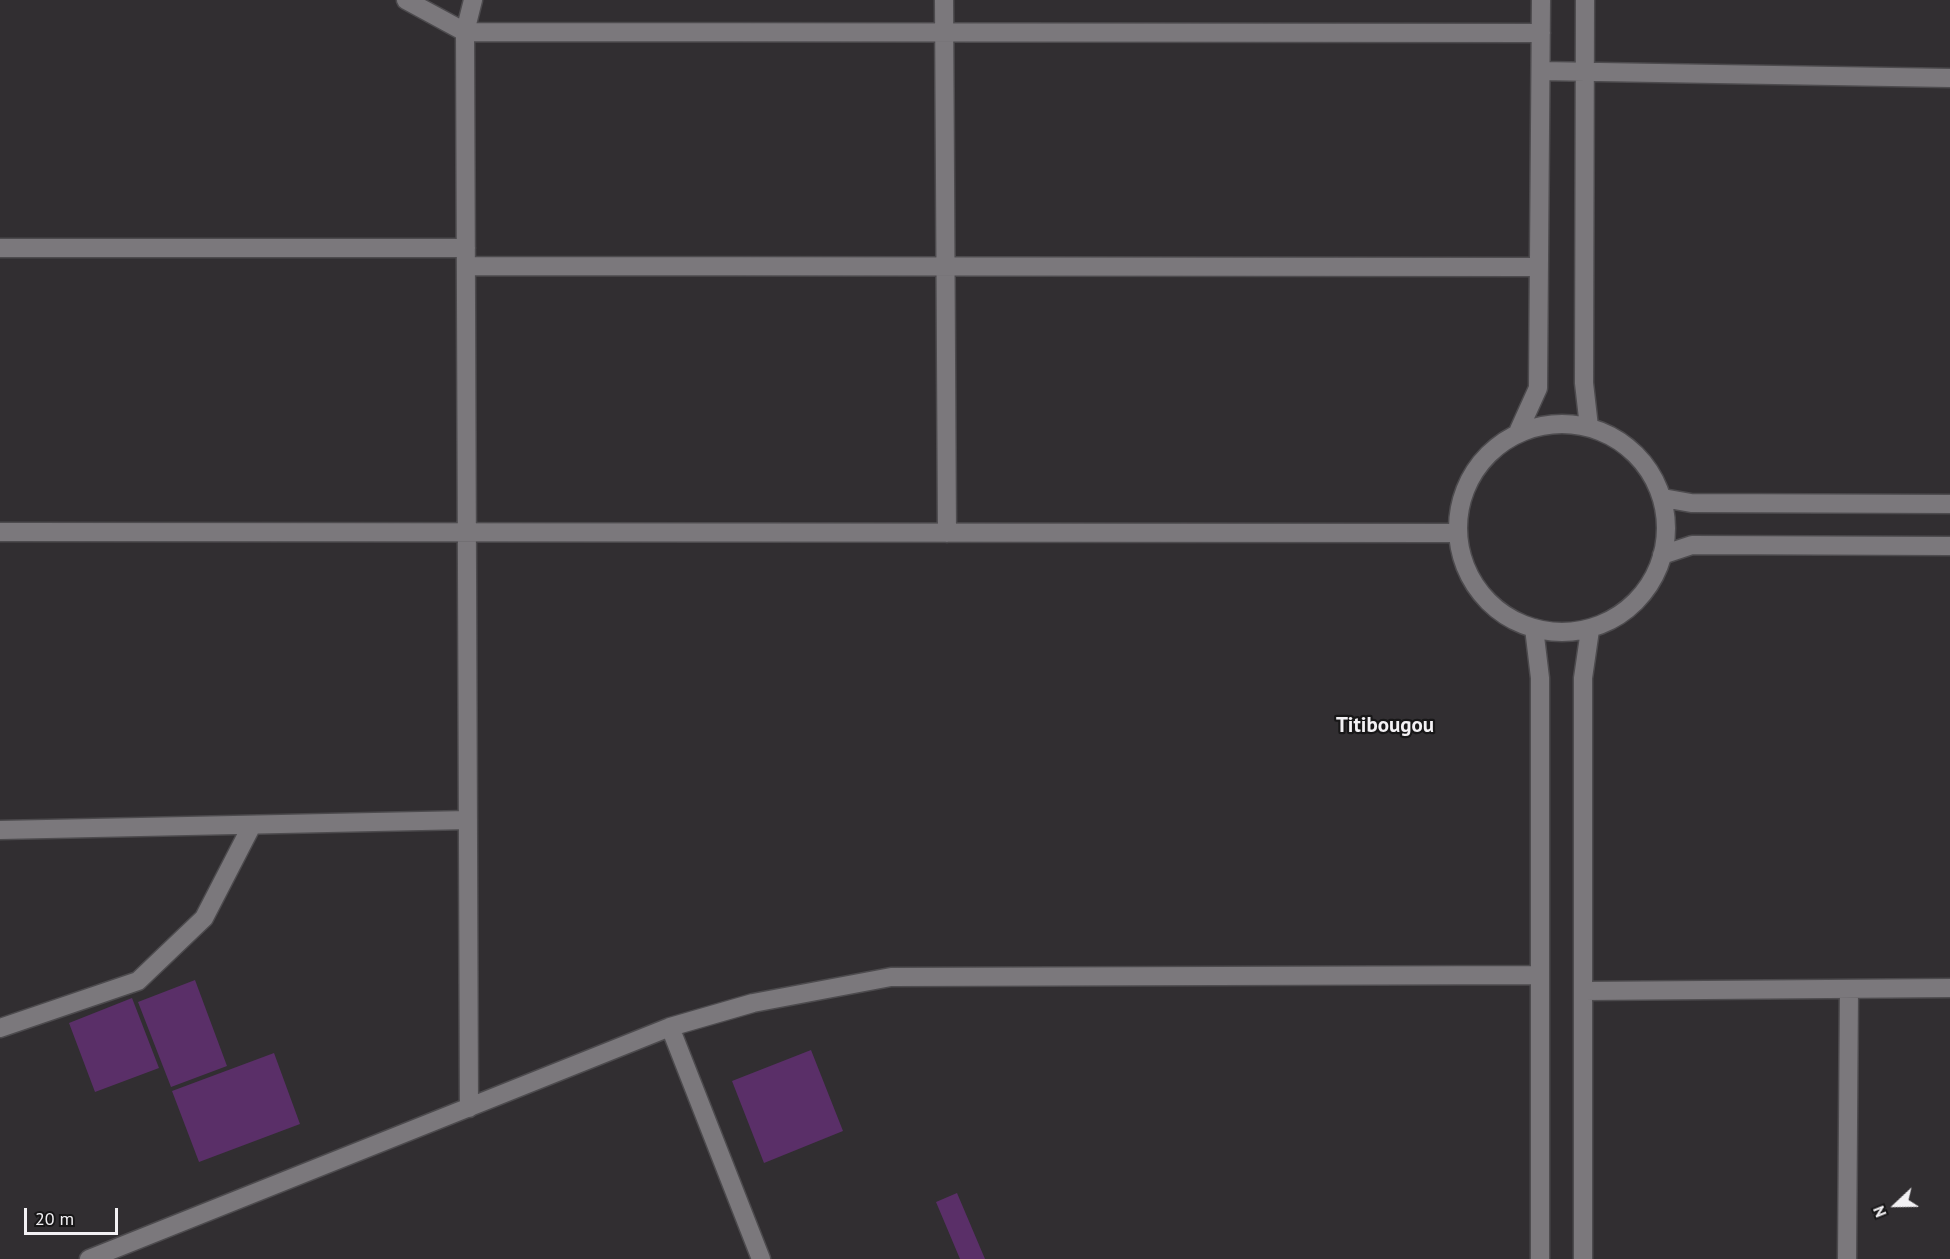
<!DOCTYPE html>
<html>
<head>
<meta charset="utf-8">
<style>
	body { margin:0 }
	#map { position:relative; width:1950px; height:1259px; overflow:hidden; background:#312e31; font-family:"PT Sans",sans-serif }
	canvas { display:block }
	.north { position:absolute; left:1866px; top:1175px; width:60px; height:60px; -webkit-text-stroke:4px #181718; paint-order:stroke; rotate:248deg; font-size:16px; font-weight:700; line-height:24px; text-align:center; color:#f3f1f4 }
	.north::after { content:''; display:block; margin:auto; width:21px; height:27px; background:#f3f1f4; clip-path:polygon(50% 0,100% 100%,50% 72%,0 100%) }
	.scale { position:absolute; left:24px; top:1208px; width:94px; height:27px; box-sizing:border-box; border:3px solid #f3f1f4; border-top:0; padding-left:8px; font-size:18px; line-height:21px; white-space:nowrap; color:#f3f1f4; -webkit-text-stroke:4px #181718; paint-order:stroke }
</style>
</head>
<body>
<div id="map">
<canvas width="1950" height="1259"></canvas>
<div class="north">N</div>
<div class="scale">20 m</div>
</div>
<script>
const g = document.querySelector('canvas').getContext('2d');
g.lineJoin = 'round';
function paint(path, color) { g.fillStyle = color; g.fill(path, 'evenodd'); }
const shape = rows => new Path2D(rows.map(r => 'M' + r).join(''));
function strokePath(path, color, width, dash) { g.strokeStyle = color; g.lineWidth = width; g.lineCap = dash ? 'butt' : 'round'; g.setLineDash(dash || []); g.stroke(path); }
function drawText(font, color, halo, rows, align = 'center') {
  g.font = font + ' "PT Sans",sans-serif'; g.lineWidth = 4.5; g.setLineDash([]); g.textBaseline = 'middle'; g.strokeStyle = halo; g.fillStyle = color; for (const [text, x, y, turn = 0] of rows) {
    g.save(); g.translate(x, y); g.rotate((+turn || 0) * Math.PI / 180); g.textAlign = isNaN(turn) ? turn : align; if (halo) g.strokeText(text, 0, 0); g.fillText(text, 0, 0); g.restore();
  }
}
paint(shape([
	[195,980,227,1066,171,1087,138,1002],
	[132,998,159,1068,95,1092,69,1023],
	[811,1050,843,1131,764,1163,732,1081],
	[274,1053,300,1124,199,1162,172,1091],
	[957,1193,985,1259,960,1259,936,1202]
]), '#5a2f68');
const minor = shape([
	[406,0,465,32,1541,33],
	[944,0,947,533],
	[1585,0,1584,383,1589,427],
	[1541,71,1950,78],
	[0,248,466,248],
	[466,266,1539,267],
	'1458 528a104 104 0 1 1 208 0a104 104 0 1 1-208 0Z',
	[1519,430,1538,388,1541,0],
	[1663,498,1691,503,1950,504],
	[0,532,1458,533],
	[1662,555,1692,545,1950,546],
	[1534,628,1540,678,1540,1259],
	[0,830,468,820],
	[1584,991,1950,988],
	[670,1027,761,1259],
	[0,1028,138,981,204,918,252,825],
	[469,1108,465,32,473,0],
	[89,1259,670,1027,753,1003,891,977,1540,975],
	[1583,1259,1583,678,1590,630],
	[1847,1259,1849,989]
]);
strokePath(minor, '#4d4b4e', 21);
strokePath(minor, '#7b787c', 18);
drawText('bold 21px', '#f3f1f4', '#181718', [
	["Titibougou",1385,726]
]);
</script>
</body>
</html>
